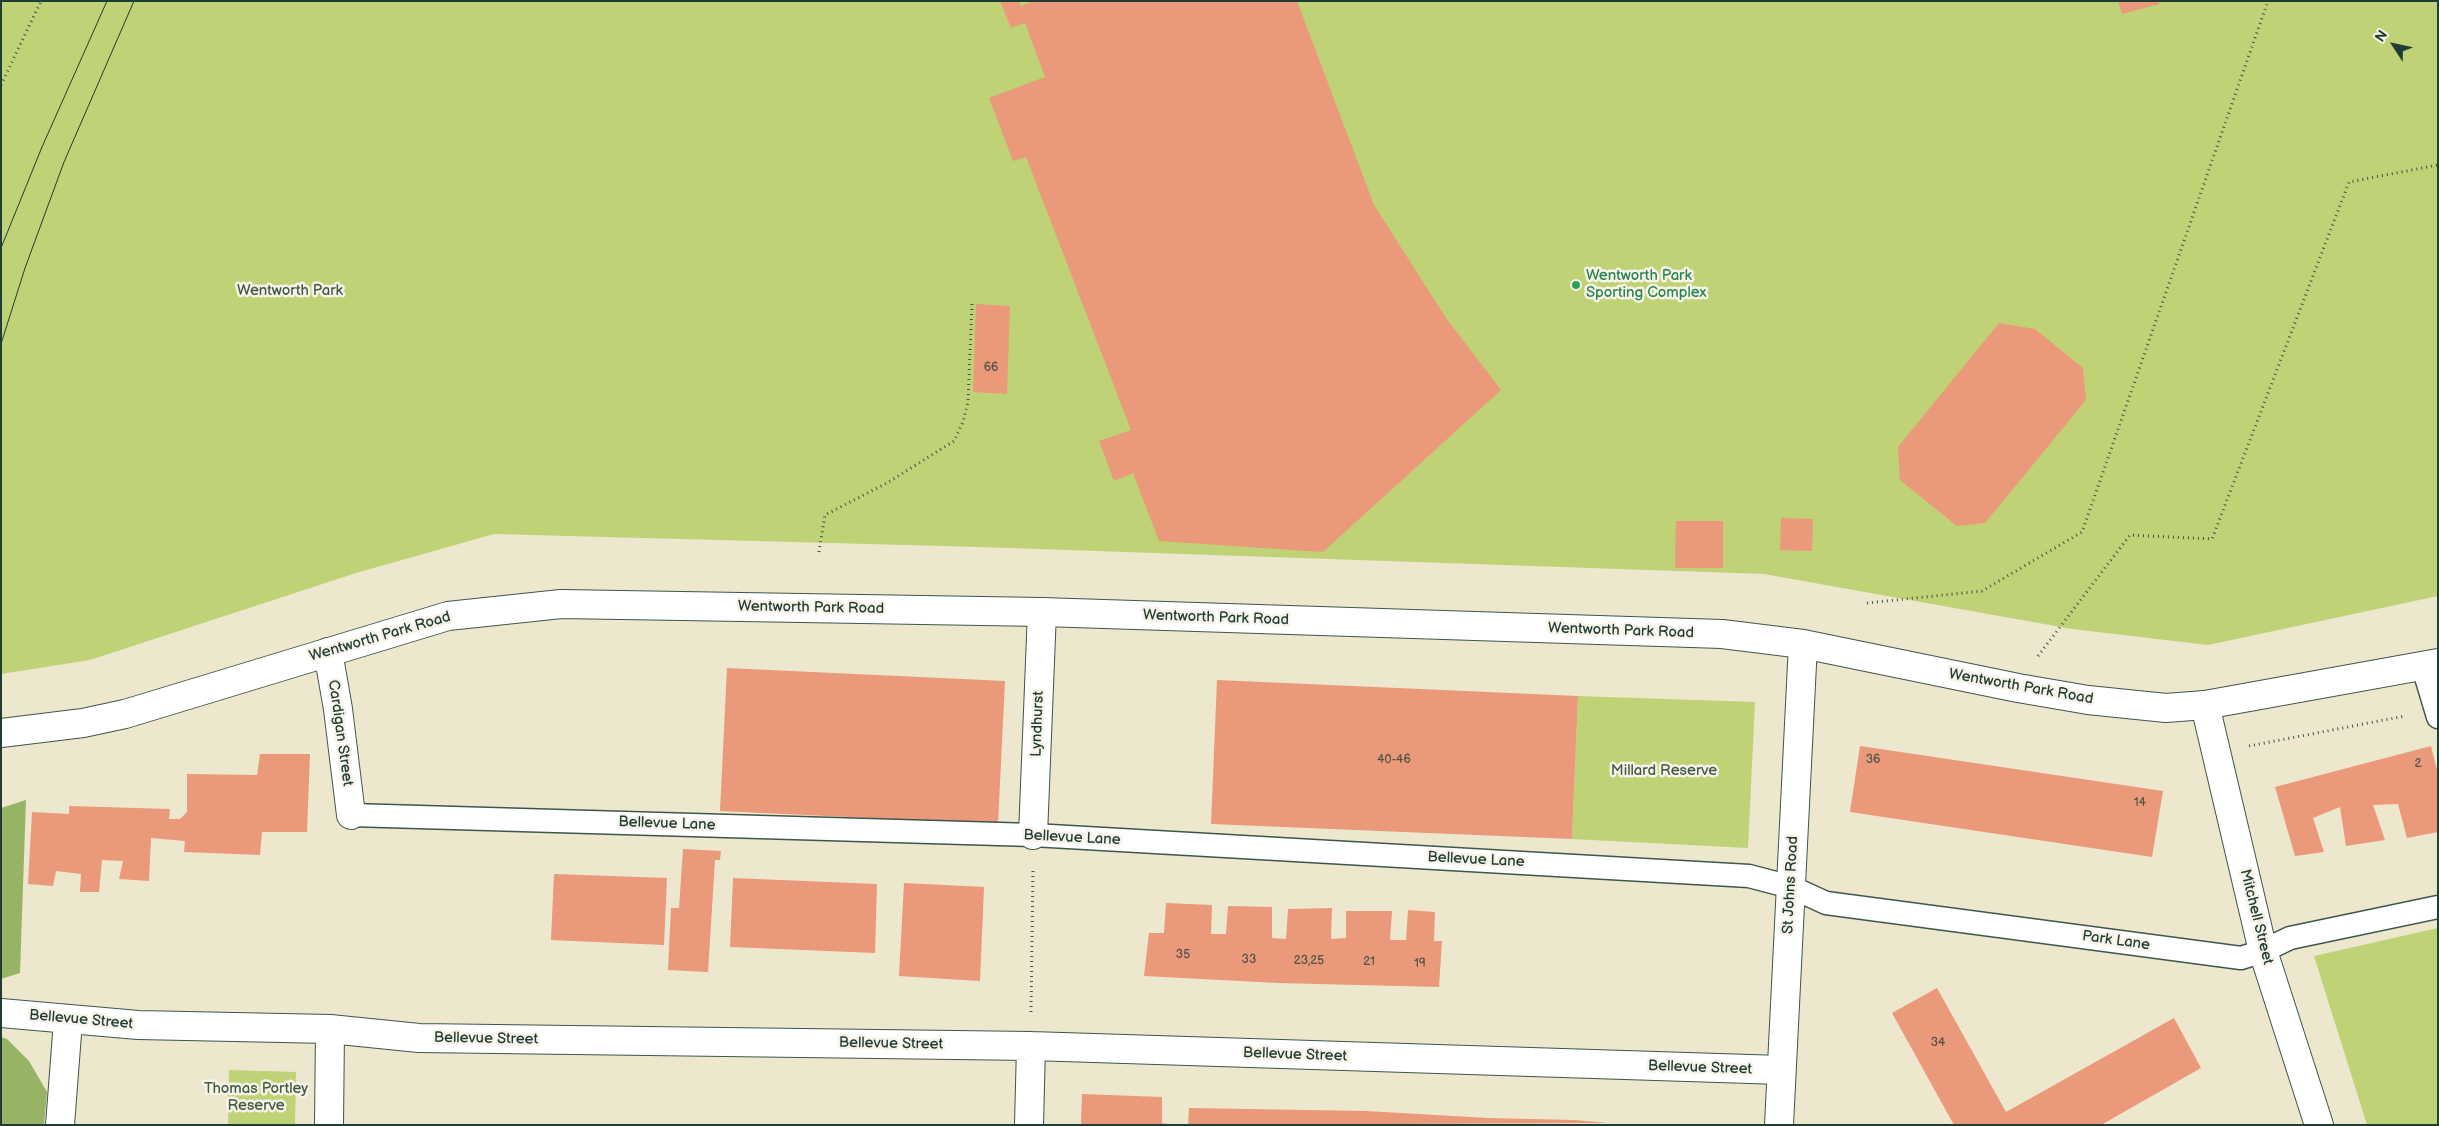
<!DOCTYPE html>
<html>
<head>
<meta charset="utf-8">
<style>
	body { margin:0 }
	#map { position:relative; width:2439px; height:1126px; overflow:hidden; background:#ede7cd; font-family:"Balsamiq Sans",sans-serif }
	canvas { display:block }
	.frame { position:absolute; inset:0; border:2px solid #1f3d34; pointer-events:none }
	.north { position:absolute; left:2369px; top:20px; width:50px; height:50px; -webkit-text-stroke:4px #f7f3e8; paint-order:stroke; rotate:305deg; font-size:14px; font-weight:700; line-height:20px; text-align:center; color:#1f3d34 }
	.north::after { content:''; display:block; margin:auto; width:18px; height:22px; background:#1f3d34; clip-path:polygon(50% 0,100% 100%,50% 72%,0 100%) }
</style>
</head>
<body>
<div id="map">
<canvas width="2439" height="1126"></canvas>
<div class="frame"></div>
<div class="north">N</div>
</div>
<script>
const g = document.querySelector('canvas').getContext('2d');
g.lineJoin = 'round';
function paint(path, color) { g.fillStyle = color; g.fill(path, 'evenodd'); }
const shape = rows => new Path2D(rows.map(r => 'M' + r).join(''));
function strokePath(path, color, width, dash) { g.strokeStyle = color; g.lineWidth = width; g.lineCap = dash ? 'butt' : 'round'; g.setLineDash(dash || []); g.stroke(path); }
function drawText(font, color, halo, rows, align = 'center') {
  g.font = font + ' "Balsamiq Sans",sans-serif'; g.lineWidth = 5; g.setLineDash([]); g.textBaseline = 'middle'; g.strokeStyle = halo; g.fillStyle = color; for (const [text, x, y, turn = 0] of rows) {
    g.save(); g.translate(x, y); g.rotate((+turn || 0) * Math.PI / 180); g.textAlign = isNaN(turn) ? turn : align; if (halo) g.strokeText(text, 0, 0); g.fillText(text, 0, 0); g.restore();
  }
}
paint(shape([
	[1,1,2438,1,2438,596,2208,645,2072,629,1764,574,980,547,494,534,356,573,90,660,1,674],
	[1578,696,1755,702,1748,848,1572,839],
	[2438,928,2438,1125,2367,1125,2314,956],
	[229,1070,296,1072,295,1125,228,1125]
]), '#bfd275');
paint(shape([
	[26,800,20,973,1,979,1,808],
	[1,1037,7,1039,29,1061,47,1092,44,1125,1,1125]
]), '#97b466');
paint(shape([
	[1000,1,1019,1,1021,6,1034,1,1297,1,1374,205,1446,318,1501,390,1323,552,1159,541,1133,473,1114,481,1099,441,1131,430,1026,157,1013,161,989,98,1045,77,1025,23,1011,28],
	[2118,1,2159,1,2159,4,2122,14],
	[976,304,1010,306,1007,394,973,392],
	[1999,323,2035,329,2083,368,2086,400,1985,523,1957,526,1900,480,1898,447],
	[1781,518,1813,519,1812,551,1780,550],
	[1676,521,1723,521,1723,568,1675,568],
	[727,668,1005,681,998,824,720,811],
	[1217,680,1578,696,1572,839,1211,824],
	[1860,746,2163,791,2152,857,1850,812],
	[2431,746,2438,774,2438,832,2407,838,2398,804,2373,805,2385,840,2346,846,2340,807,2313,818,2324,852,2295,856,2275,787],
	[260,754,310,754,307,832,262,832,260,855,184,852,185,841,151,838,149,881,119,879,123,861,102,860,99,892,80,892,81,874,56,871,53,886,28,884,32,812,69,814,69,806,170,809,169,819,180,819,187,812,187,774,257,775],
	[683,849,721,851,720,860,715,860,708,972,668,970,671,908,679,908],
	[554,874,667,878,664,945,551,940],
	[733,878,877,884,875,953,730,947],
	[904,883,984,887,980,981,899,976],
	[1166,903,1212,905,1211,934,1226,934,1228,906,1272,907,1272,938,1286,939,1288,909,1332,908,1331,939,1346,938,1346,911,1392,911,1390,940,1406,940,1408,910,1435,912,1434,941,1442,941,1439,987,1278,983,1144,976,1149,933,1164,933],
	[1937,988,2006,1112,2174,1018,2201,1068,2101,1125,1954,1125,1892,1013],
	[1082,1094,1162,1097,1162,1123,1174,1125,1081,1125],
	[1189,1108,1366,1111,1488,1118,1575,1120,1608,1123,1188,1125]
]), '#ea997a');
const service = shape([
	[2423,667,2438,717],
	[351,815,1033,835,1749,876,1791,887,1826,903,2241,958,2263,951,2290,938,2438,907]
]);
const minor = shape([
	[328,652,338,709,351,815],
	[2205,705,2263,951,2319,1125],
	[1033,835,1042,612],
	[1,1013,138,1025,330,1029,419,1038,1031,1046,1781,1070],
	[60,1125,68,1021],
	[329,1125,330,1029],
	[1029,1125,1031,1046]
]);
const tertiary = shape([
	[1,733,83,723,125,714,448,616,561,604,1042,612,1722,634,1803,644,2018,688,2088,700,2166,708,2205,705,2438,663],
	[1779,1125,1803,644]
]);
strokePath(service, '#3e564b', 25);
strokePath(minor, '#3e564b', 30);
strokePath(tertiary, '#3e564b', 30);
strokePath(shape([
	[1,85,41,1],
	[819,552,825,515,887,483,954,441,963,422,968,402,972,304],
	[1867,603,1982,591,2082,532,2268,1],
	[2038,656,2130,535,2212,539,2349,182,2438,165],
	[2249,746,2405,716],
	[1031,1012,1033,868]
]), '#3e564b', 3, [1, 4]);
strokePath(service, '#fff', 22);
strokePath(minor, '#fff', 28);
strokePath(tertiary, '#fff', 28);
strokePath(shape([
	[1,248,42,147,107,1],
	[1,344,25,268,64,162,134,1]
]), '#1f3d34', 1);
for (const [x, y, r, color] of [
	[1576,285,5,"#2e9e5b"]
]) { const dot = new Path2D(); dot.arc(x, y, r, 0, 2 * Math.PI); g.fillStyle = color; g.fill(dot); strokePath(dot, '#f7f3e8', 2); }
drawText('12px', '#525446', null, [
	["66",991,368],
	["40-46",1394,760],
	["36",1873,760],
	["2",2418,764],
	["14",2140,803],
	["35",1183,955],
	["33",1249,960],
	["23,25",1309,961],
	["21",1369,962],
	["19",1420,964],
	["34",1938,1043]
]);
drawText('15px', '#27864d', '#f7f3e8', [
	["Wentworth Park",1586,276],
	["Sporting Complex",1586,293]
], 'left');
drawText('15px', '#3f5b41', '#f7f3e8', [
	["Wentworth Park",290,291],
	["Millard Reserve",1664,771],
	["Thomas Portley",256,1089],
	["Reserve",256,1106]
]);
drawText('15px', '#1f3d34', '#f7f3e8', [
	["Wentworth Park Road",811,608,1],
	["Wentworth Park Road",1216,618,2],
	["Wentworth Park Road",1621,631,2],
	["Wentworth Park Road",380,637,-16],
	["Wentworth Park Road",2021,687,10],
	["Lyndhurst",1038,724,-88],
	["Cardigan Street",340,733,82],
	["Bellevue Lane",667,824,2],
	["Bellevue Lane",1072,838,3],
	["Bellevue Lane",1476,860,3],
	["St Johns Road",1791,885,-87],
	["Mitchell Street",2256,917,76],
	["Park Lane",2116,941,8],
	["Bellevue Street",81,1020,5],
	["Bellevue Street",486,1039,1],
	["Bellevue Street",891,1044,1],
	["Bellevue Street",1295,1055,2],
	["Bellevue Street",1700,1068,2]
]);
</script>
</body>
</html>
